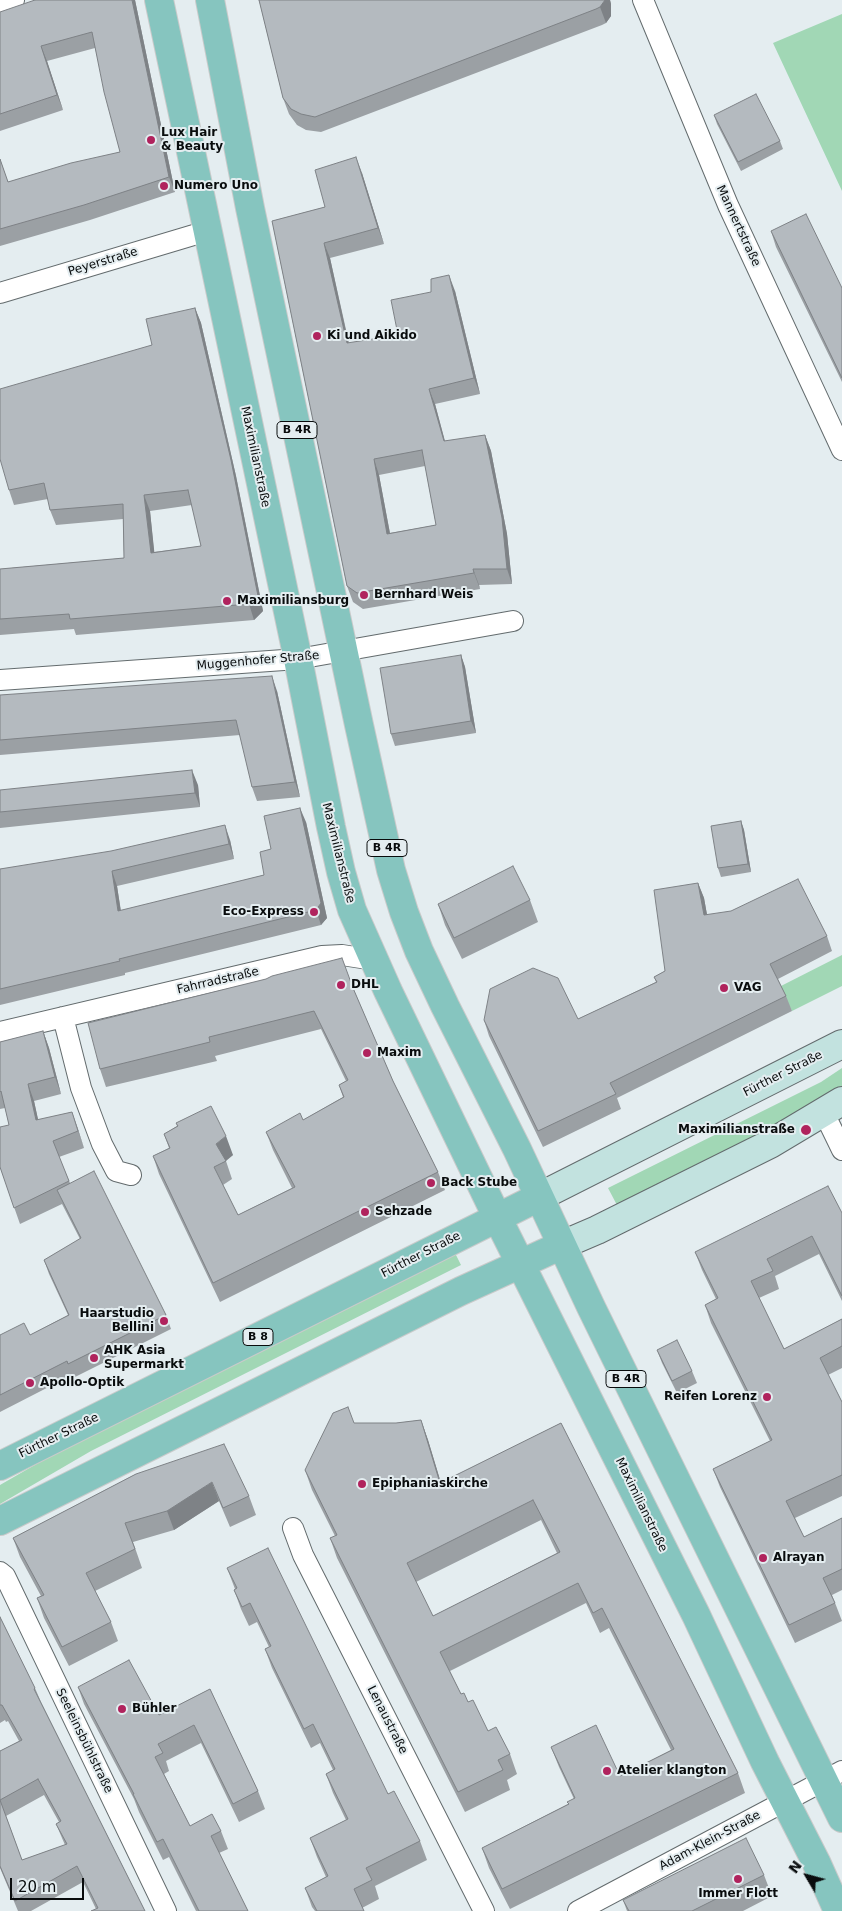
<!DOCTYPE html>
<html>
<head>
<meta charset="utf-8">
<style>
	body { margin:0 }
	#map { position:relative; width:842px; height:1911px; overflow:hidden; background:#e4edf0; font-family:"DejaVu Sans",sans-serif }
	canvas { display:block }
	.north { position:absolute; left:782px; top:1851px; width:50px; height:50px; -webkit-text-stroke:4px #e4edf0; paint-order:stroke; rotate:307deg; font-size:14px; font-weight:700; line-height:20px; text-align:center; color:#090c0d }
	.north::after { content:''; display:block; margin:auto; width:18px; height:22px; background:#090c0d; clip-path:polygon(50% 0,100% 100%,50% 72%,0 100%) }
	.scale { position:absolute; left:10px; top:1878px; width:74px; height:22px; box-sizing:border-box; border:2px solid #090c0d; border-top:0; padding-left:6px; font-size:15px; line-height:18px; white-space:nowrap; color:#090c0d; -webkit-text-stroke:4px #e4edf0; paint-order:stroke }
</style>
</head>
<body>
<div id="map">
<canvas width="842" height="1911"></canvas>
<div class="north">N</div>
<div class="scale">20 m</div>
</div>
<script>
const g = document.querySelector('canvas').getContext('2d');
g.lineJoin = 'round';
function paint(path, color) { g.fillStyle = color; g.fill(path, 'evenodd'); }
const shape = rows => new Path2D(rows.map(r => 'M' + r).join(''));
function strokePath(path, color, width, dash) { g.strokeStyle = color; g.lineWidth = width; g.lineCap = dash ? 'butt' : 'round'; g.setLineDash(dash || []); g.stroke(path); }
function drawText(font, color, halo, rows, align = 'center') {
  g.font = font + ' "DejaVu Sans",sans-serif'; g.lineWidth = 4; g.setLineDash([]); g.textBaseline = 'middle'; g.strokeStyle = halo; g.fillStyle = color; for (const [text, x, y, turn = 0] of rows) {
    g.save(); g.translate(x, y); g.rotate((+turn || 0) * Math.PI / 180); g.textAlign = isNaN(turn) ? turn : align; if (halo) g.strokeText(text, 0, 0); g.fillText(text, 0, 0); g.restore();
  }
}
paint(shape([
	[842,14,842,191,773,43],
	[842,955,842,986,792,1011,779,987],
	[842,1068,842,1087,798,1116,618,1207,608,1188,821,1082],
	[455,1253,461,1265,91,1451,0,1504,0,1485,78,1440]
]), '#a1d7b5');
const street = shape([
	[643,0,728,205,842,450],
	[0,5,14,0],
	[0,293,207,231],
	[0,680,298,659,513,621],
	[63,1017,81,1088,102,1144,116,1171,131,1175],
	[0,1032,322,956,342,955,374,960],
	[824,1113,842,1150],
	[293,1528,303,1555,484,1911],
	[0,1572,5,1576,166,1911],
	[578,1911,842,1771]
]);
const secondary = shape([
	[539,1197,842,1044],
	[562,1245,597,1230,770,1144,842,1101]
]);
const primary = shape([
	[159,0,298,659,331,827,341,872,352,910,388,991,497,1217,696,1615,765,1762,816,1862,838,1911],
	[210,0,250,208,359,725,391,870,404,912,419,951,445,1006,517,1149,591,1307,842,1818],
	[0,1466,539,1197],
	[0,1521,461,1291,562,1245]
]);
strokePath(street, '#636b6d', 22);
strokePath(secondary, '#636b6d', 30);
strokePath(primary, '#c9caca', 30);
strokePath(street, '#fff', 20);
strokePath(secondary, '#c2e2df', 28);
strokePath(primary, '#86c5bf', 28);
paint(shape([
	[135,0,175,192,90,220,0,246,0,159,8,182,120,152,95,48,47,61,63,110,0,131,0,12],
	[259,0,610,0,611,4,611,16,606,23,602,25,321,132,306,130,297,125,289,114,283,98],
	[714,115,780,141,783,149,741,171,717,124],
	[362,173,384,244,330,258,349,343,398,335,455,291,480,394,435,404,445,441,485,435,491,451,507,534,512,584,479,585,480,589,363,609,353,602,347,586,272,221,325,207],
	[425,466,436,525,390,533,379,475],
	[771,231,842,288,842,382,776,247],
	[195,308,201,323,236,476,263,611,254,620,76,635,74,629,0,635,0,569,124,558,123,519,56,525,50,510,48,499,14,505,9,490,152,345],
	[192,505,201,546,154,552,150,511],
	[461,655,465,667,476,733,395,746,391,734],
	[277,691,300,797,257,801,252,787,240,735,0,755,0,695],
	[198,785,200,807,0,828,0,790],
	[741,821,744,830,751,872,721,877,718,868],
	[306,822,327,918,321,925,125,973,125,975,0,1005,0,869,230,840,234,859,117,886,121,911,264,875,271,849],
	[698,883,704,898,707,915,827,936,832,951,778,979,786,996,792,1011,617,1098,621,1109,543,1147,489,1036,484,1020,578,1019,656,982,654,977,665,971],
	[530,900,538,922,462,959,445,925,438,904],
	[353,988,393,1081,438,1172,445,1190,220,1302,159,1174,153,1156,169,1148,164,1134,177,1126,176,1123,233,1155,226,1161,232,1179,223,1185,238,1215,292,1188,273,1150,266,1132,303,1120,343,1097,339,1085,346,1081,321,1029,215,1056,217,1061,106,1087,100,1069],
	[43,1031,49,1048,61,1094,34,1101,38,1120,72,1112,84,1148,59,1157,70,1183,166,1315,171,1329,73,1378,72,1375,0,1412,0,1335,30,1335,68,1315,49,1274,44,1260,80,1239,62,1204,20,1224,0,1167,9,1125,5,1108,0,1109,0,1042],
	[842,1213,842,1301,819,1254,775,1276,779,1289,759,1298,784,1349,842,1319,842,1368,828,1375,842,1402,842,1496,795,1518,804,1537,842,1518,842,1590,832,1595,842,1621,795,1643,720,1487,713,1469,770,1441,711,1323,705,1305,716,1299,702,1270,695,1252],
	[657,1350,692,1371,697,1383,677,1393,662,1363],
	[421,1420,428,1440,441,1483,561,1423,738,1773,745,1793,510,1909,489,1868,482,1848,568,1804,574,1799,559,1767,551,1747,620,1776,671,1750,609,1628,600,1633,586,1603,450,1671,461,1694,468,1702,488,1731,510,1754,517,1774,507,1780,510,1790,465,1812,337,1558,330,1538,335,1536,312,1490,305,1470,354,1423,396,1423],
	[541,1520,557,1553,433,1616,416,1582],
	[136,1474,249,1496,256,1515,230,1527,219,1501,174,1530,133,1542,142,1568,95,1591,111,1622,118,1641,69,1666,44,1618,37,1598,41,1596,20,1557,13,1538],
	[227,1568,388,1794,420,1841,427,1860,375,1886,379,1899,362,1908,364,1911,315,1911,312,1907,305,1888,326,1877,317,1857,310,1838,346,1820,333,1793,326,1774,333,1770,320,1743,311,1748,272,1668,265,1649,269,1647,257,1622,249,1626,241,1609,234,1590,235,1589],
	[0,1617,35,1688,41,1702,145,1911,96,1909,83,1882,31,1911,18,1911,0,1868,0,1751,19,1741,8,1721,6,1722,5,1720,0,1723],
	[44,1795,59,1822,56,1824,65,1845,22,1860,6,1816],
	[78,1687,159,1715,210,1689,258,1791,265,1809,239,1822,201,1743,166,1761,169,1771,164,1774,190,1826,221,1831,228,1849,219,1853,248,1911,196,1911,169,1857,163,1860,139,1812,134,1799,84,1704],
	[764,1875,772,1896,743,1911,627,1911,623,1900]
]), '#9ba0a4');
paint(shape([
	[132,0,135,0,175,192,169,177],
	[605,0,610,0,611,4,611,16,606,23,600,7],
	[41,46,47,61,63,110,57,95],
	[356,157,362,173,384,244,378,228],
	[324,243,330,258,352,359,347,343],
	[449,275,455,291,480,394,474,378],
	[195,308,201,323,236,476,263,611,254,620,249,604],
	[429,389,435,404,449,457,444,441],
	[485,435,491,451,507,534,512,584,507,569],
	[374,459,379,475,393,550,387,534],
	[144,495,150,511,156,568,151,553],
	[473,569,479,585,480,589,474,573],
	[461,655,465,667,476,733,471,721],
	[272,676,277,691,300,797,295,782],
	[192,770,198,785,200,807,195,793],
	[300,808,306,822,327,918,321,925,316,910],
	[741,821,744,830,751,872,748,864],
	[225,825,230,840,234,859,229,844],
	[112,871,117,886,123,926,118,911],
	[698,883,704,898,710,931,704,915],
	[43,1031,49,1048,61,1094,55,1077],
	[28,1084,34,1101,42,1137,36,1120],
	[72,1112,78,1129,84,1148,78,1131],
	[226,1136,233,1155,223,1163,216,1144],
	[421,1420,428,1440,447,1503,440,1483],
	[212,1482,219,1501,174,1530,167,1511]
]), '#7e8286');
const building = shape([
	[35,0,132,0,169,177,84,205,0,229,0,159,8,182,71,163,120,152,104,92,92,32,41,46,57,95,0,114,0,12,35,0],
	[259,0,605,0,600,7,596,9,315,117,301,114,291,109,283,98,259,0],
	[756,94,780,141,738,162,714,115,756,94],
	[356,157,378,228,324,243,347,343,398,335,391,300,431,292,431,279,449,275,474,378,429,389,444,441,485,435,502,518,507,569,473,569,474,573,357,593,347,586,272,221,325,207,315,170,356,157],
	[422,450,436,525,387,534,374,459,422,450],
	[806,214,842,288,842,378,771,231,806,214],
	[195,308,231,460,258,596,249,604,70,619,69,614,0,619,0,569,124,558,123,504,50,510,44,483,9,490,0,459,0,389,152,345,146,319,195,308],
	[188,490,201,546,151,553,144,495,188,490],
	[461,655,471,721,391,734,380,668,461,655],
	[272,676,295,782,252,787,236,720,0,740,0,695,272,676],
	[192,770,195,793,0,812,0,790,192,770],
	[300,808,321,903,316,910,119,959,120,961,0,989,0,869,111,851,225,825,229,844,112,871,118,911,264,875,260,852,271,849,264,816,300,808],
	[741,821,748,864,718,868,711,826,741,821],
	[513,866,530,900,454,938,438,904,513,866],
	[798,879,827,936,770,964,786,996,610,1083,616,1094,538,1131,484,1020,490,989,533,968,558,978,578,1019,657,982,654,977,665,971,654,890,698,883,704,915,731,911,798,879],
	[342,958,353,988,393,1081,438,1172,213,1283,153,1156,170,1148,164,1134,178,1126,176,1123,211,1106,226,1136,216,1144,226,1161,214,1167,238,1215,295,1187,266,1132,300,1113,303,1120,344,1097,339,1085,348,1080,314,1011,209,1037,210,1042,100,1069,88,1023,266,979,272,976,342,958],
	[43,1031,55,1077,28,1084,36,1120,72,1112,78,1131,53,1141,69,1181,14,1208,0,1167,0,1127,9,1125,1,1091,0,1092,0,1042,43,1031],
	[94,1171,166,1315,68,1364,67,1361,0,1395,0,1335,24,1323,30,1335,69,1315,44,1260,81,1238,57,1190,94,1171],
	[828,1186,842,1213,842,1296,812,1236,767,1259,773,1271,751,1281,784,1349,842,1319,842,1346,820,1358,842,1402,842,1475,786,1501,804,1537,842,1518,842,1569,823,1578,835,1603,789,1625,713,1469,772,1440,705,1305,718,1298,695,1252,828,1186],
	[677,1340,692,1371,672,1381,657,1350,677,1340],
	[348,1407,354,1423,396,1423,421,1420,440,1483,561,1423,738,1773,502,1889,482,1848,569,1804,567,1802,575,1798,551,1747,596,1725,620,1776,674,1749,602,1608,593,1613,578,1583,440,1652,461,1694,464,1693,468,1702,473,1700,488,1731,496,1727,510,1754,498,1760,503,1770,458,1792,330,1538,337,1535,305,1470,333,1413,348,1407],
	[533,1500,560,1552,433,1616,407,1563,533,1500],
	[224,1444,249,1496,223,1508,212,1482,167,1511,125,1523,135,1549,86,1573,111,1622,62,1647,37,1598,44,1595,13,1538,136,1474,224,1444],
	[268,1548,388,1794,394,1791,420,1841,366,1868,372,1880,354,1889,364,1911,317,1911,305,1888,328,1876,310,1838,348,1819,326,1774,335,1769,313,1724,304,1729,265,1649,271,1646,250,1603,242,1607,234,1590,237,1588,227,1568,268,1548],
	[0,1617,35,1688,34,1689,145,1911,91,1911,98,1908,77,1866,15,1901,0,1866,0,1751,22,1740,2,1705,0,1705,0,1617],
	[38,1779,61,1821,56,1824,67,1844,22,1860,0,1800,38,1779],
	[129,1660,159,1715,210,1689,258,1791,233,1804,194,1725,158,1744,163,1753,155,1757,190,1826,212,1814,221,1831,211,1836,248,1911,199,1911,163,1839,157,1842,133,1794,134,1794,78,1687,129,1660],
	[746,1838,764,1875,692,1911,629,1911,623,1900,746,1838]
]);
paint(building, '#b4babf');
strokePath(building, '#7e8286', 1);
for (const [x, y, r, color] of [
	[151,140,5,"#b0235d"],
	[164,186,5,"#b0235d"],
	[317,336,5,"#b0235d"],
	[364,595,5,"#b0235d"],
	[227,601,5,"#b0235d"],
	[314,912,5,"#b0235d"],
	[341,985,5,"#b0235d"],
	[724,988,5,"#b0235d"],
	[367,1053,5,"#b0235d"],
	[806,1130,6,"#b0235d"],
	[431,1183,5,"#b0235d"],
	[365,1212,5,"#b0235d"],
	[164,1321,5,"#b0235d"],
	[94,1358,5,"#b0235d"],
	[30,1383,5,"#b0235d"],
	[767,1397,5,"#b0235d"],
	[362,1484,5,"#b0235d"],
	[763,1558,5,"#b0235d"],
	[122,1709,5,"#b0235d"],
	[607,1771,5,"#b0235d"],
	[738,1879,5,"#b0235d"]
]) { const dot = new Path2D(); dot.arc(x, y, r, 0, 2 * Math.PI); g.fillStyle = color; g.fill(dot); strokePath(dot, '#e4edf0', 2); }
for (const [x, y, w] of [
	[297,430,40],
	[387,848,40],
	[258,1337,30],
	[626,1379,40]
]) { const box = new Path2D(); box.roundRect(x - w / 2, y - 8.5, w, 17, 4); g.fillStyle = '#e4edf0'; g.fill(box); strokePath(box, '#090c0d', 1); }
drawText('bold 11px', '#090c0d', null, [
	["B 4R",297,430],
	["B 4R",387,848],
	["B 8",258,1337],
	["B 4R",626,1379]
]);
drawText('bold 12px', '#090c0d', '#e4edf0', [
	["Lux Hair",161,133],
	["& Beauty",161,147],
	["Numero Uno",174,186],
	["Ki und Aikido",327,336],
	["Bernhard Weis",374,595],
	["Maximiliansburg",237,601],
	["Eco-Express",304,912,"right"],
	["DHL",351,985],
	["VAG",734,988],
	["Maxim",377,1053],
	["Maximilianstraße",795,1130,"right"],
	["Back Stube",441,1183],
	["Sehzade",375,1212],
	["Haarstudio",154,1314,"right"],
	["Bellini",154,1328,"right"],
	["AHK Asia",104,1351],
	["Supermarkt",104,1365],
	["Apollo-Optik",40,1383],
	["Reifen Lorenz",757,1397,"right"],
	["Epiphaniaskirche",372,1484],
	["Alrayan",773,1558],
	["Bühler",132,1709],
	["Atelier klangton",617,1771],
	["Immer Flott",738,1894,"center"]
], 'left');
drawText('12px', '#090c0d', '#e4edf0', [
	["Mannertstraße",738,226,65],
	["Peyerstraße",103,262,-17],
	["Maximilianstraße",255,457,78],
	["Muggenhofer Straße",258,661,-5],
	["Maximilianstraße",338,853,76],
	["Fahrradstraße",218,981,-13],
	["Fürther Straße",783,1074,-27],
	["Fürther Straße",421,1255,-27],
	["Fürther Straße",59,1436,-26],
	["Maximilianstraße",641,1505,64],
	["Lenaustraße",387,1720,63],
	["Seeleinsbühlstraße",84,1741,64],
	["Adam-Klein-Straße",710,1841,-28]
]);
</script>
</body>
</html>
